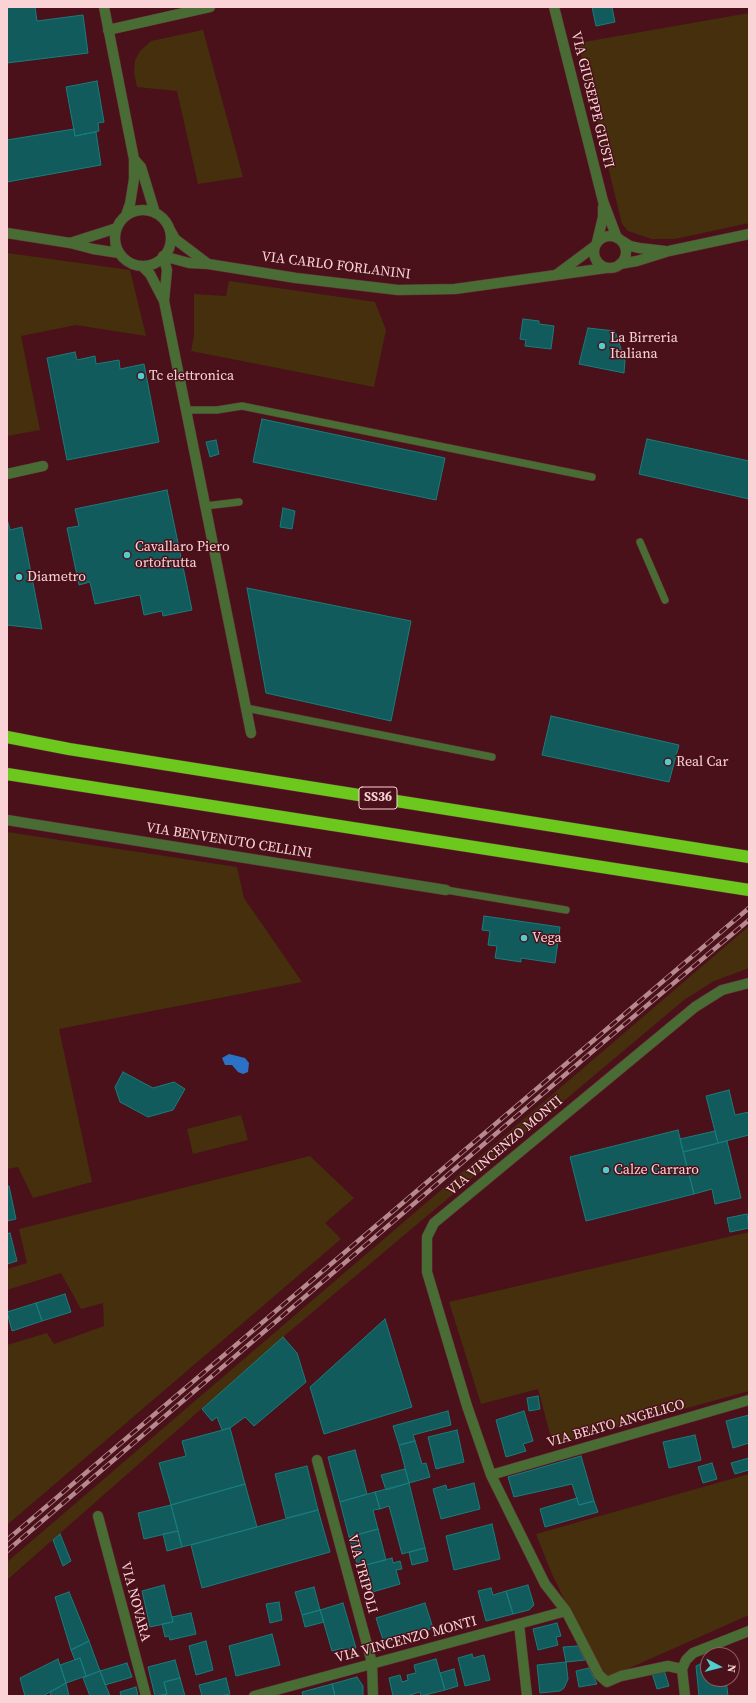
<!DOCTYPE html>
<html>
<head>
<meta charset="utf-8">
<style>
	body { margin:0 }
	#map { position:relative; width:756px; height:1703px; overflow:hidden; background:#4a111b; font-family:"Source Serif 4",serif }
	canvas { display:block }
	.frame { position:absolute; inset:0; border:8px solid #f9d3d5; pointer-events:none }
	.north { position:absolute; left:700px; top:1647px; width:40px; height:40px; box-sizing:border-box; background:#4a111b; border:1px solid #905f65; border-radius:50%; rotate:97deg; font-size:11px; font-weight:700; line-height:16px; text-align:center; color:#f9d3d5 }
	.north::after { content:''; display:block; margin:auto; width:14px; height:18px; background:#52cdcd; clip-path:polygon(50% 0,100% 100%,50% 72%,0 100%) }
</style>
</head>
<body>
<div id="map">
<canvas width="756" height="1703"></canvas>
<div class="frame"></div>
<div class="north">N</div>
</div>
<script>
const g = document.querySelector('canvas').getContext('2d');
g.lineJoin = 'round';
function paint(path, color) { g.fillStyle = color; g.fill(path, 'evenodd'); }
const shape = rows => new Path2D(rows.map(r => 'M' + r).join(''));
function strokePath(path, color, width, dash) { g.strokeStyle = color; g.lineWidth = width; g.lineCap = dash ? 'butt' : 'round'; g.setLineDash(dash || []); g.stroke(path); }
function drawText(font, color, halo, rows, align = 'center') {
  g.font = font + ' "Source Serif 4",serif'; g.lineWidth = 3; g.setLineDash([]); g.textBaseline = 'middle'; g.strokeStyle = halo; g.fillStyle = color; for (const [text, x, y, turn = 0] of rows) {
    g.save(); g.translate(x, y); g.rotate((+turn || 0) * Math.PI / 180); g.textAlign = isNaN(turn) ? turn : align; if (halo) g.strokeText(text, 0, 0); g.fillText(text, 0, 0); g.restore();
  }
}
paint(shape([
	[749,13,749,223,675,239,652,239,628,231,622,224,578,43],
	[203,30,243,177,198,184,177,91,137,87,134,73,135,60,140,51,151,41],
	[7,253,130,270,146,336,76,325,21,336,40,430,7,436],
	[229,281,375,302,386,330,374,387,191,351,194,335,194,294,226,296],
	[7,832,237,867,244,898,302,982,59,1029,92,1182,33,1198,18,1167,7,1169],
	[749,926,749,968,714,981,684,1000,283,1337,7,1580,7,1562],
	[241,1115,248,1140,193,1154,187,1129],
	[310,1156,354,1198,325,1223,341,1239,7,1525,7,1345,47,1333,54,1344,104,1326,103,1303,81,1309,61,1273,7,1290,7,1269,27,1263,19,1229],
	[749,1232,749,1391,553,1445,538,1389,481,1404,449,1302],
	[749,1474,749,1615,607,1678,569,1609,552,1574,536,1534]
]), '#452f0c');
paint(shape([
	[229,1054,245,1058,249,1063,248,1072,243,1074,238,1072,232,1065,225,1065,222,1058]
]), '#2b72c6');
const building = shape([
	[7,7,35,7,37,21,83,15,88,53,7,63,7,7],
	[592,7,612,7,615,22,596,26,592,7],
	[97,81,104,122,98,123,99,131,75,136,66,87,97,81],
	[74,129,75,136,96,132,101,165,7,182,7,140,74,129],
	[523,319,539,321,539,324,554,326,551,349,525,346,526,340,520,339,523,319],
	[588,328,615,331,625,361,624,373,579,364,588,328],
	[75,352,77,360,95,356,96,364,119,360,120,369,144,364,159,442,67,460,47,358,75,352],
	[262,419,445,458,436,500,253,462,262,419],
	[647,439,749,461,749,499,639,474,647,439],
	[216,440,219,454,210,457,206,442,216,440],
	[167,490,192,610,163,616,162,611,144,615,140,595,95,604,90,582,79,585,67,528,79,526,75,509,167,490],
	[283,508,295,511,292,529,280,527,283,508],
	[7,519,10,530,22,527,42,629,7,625,7,519],
	[247,588,411,621,391,721,266,693,247,588],
	[551,716,679,745,669,782,542,755,551,716],
	[484,916,560,927,555,963,521,958,521,962,495,958,497,946,488,945,490,931,482,930,484,916],
	[123,1072,153,1088,174,1082,185,1089,173,1110,148,1117,120,1102,115,1087,123,1072],
	[729,1090,735,1115,749,1112,749,1135,718,1143,706,1096,729,1090],
	[678,1130,694,1194,586,1221,570,1157,678,1130],
	[715,1131,718,1143,683,1152,680,1139,715,1131],
	[727,1141,741,1198,715,1204,712,1189,694,1194,683,1152,727,1141],
	[7,1186,9,1186,16,1219,7,1221,7,1186],
	[747,1214,749,1228,730,1232,727,1218,747,1214],
	[10,1233,17,1261,7,1264,7,1234,10,1233],
	[65,1294,71,1312,42,1321,36,1303,65,1294],
	[36,1303,42,1321,12,1331,7,1312,36,1303],
	[385,1319,412,1407,324,1434,310,1387,385,1319],
	[283,1337,297,1353,306,1382,254,1426,245,1417,230,1428,222,1430,217,1417,212,1421,202,1409,283,1337],
	[538,1396,540,1409,529,1411,527,1398,538,1396],
	[448,1411,451,1425,413,1435,415,1441,399,1445,393,1426,448,1411],
	[524,1411,533,1441,523,1444,526,1451,506,1457,496,1420,524,1411],
	[749,1415,749,1443,733,1448,726,1421,749,1415],
	[230,1428,245,1484,171,1505,159,1463,186,1456,182,1441,230,1428],
	[457,1430,464,1462,436,1469,428,1437,457,1430],
	[695,1435,701,1460,669,1468,663,1442,695,1435],
	[415,1441,422,1464,426,1463,430,1477,409,1483,399,1445,415,1441],
	[355,1450,367,1494,340,1502,328,1457,355,1450],
	[581,1456,594,1501,579,1505,572,1484,514,1497,508,1477,581,1456],
	[749,1458,749,1470,735,1474,731,1463,749,1458],
	[712,1463,717,1479,703,1483,698,1467,712,1463],
	[307,1466,318,1510,286,1518,275,1474,307,1466],
	[405,1469,409,1483,386,1490,381,1475,405,1469],
	[409,1483,425,1548,402,1554,389,1506,380,1509,375,1492,409,1483],
	[474,1483,480,1509,441,1519,433,1489,446,1485,447,1490,474,1483],
	[245,1484,257,1527,182,1547,171,1505,245,1484],
	[375,1492,380,1509,373,1510,378,1529,349,1537,340,1502,375,1492],
	[577,1498,579,1505,594,1501,598,1512,545,1527,540,1509,577,1498],
	[171,1505,178,1531,144,1539,138,1513,171,1505],
	[318,1510,330,1552,202,1588,191,1545,318,1510],
	[492,1524,500,1559,454,1570,446,1536,492,1524],
	[378,1529,386,1560,358,1567,349,1537,378,1529],
	[178,1531,182,1547,167,1551,163,1534,178,1531],
	[60,1534,71,1561,63,1566,53,1540,60,1534],
	[425,1548,428,1561,412,1565,409,1552,425,1548],
	[392,1558,393,1563,400,1561,402,1569,396,1570,400,1584,369,1593,362,1566,392,1558],
	[164,1585,173,1622,150,1627,142,1591,164,1585],
	[528,1585,534,1605,529,1610,513,1614,506,1591,528,1585],
	[314,1587,320,1610,302,1615,295,1592,314,1587],
	[491,1588,493,1595,506,1591,513,1614,486,1621,478,1591,491,1588],
	[69,1592,89,1641,71,1650,55,1597,69,1592],
	[279,1602,282,1620,270,1623,266,1604,279,1602],
	[343,1603,356,1648,344,1651,343,1648,332,1651,320,1610,343,1603],
	[425,1603,433,1628,384,1643,376,1618,425,1603],
	[320,1610,324,1622,305,1627,302,1615,320,1610],
	[191,1613,196,1634,170,1640,169,1636,165,1637,162,1624,173,1622,172,1617,191,1613],
	[557,1623,561,1636,556,1637,558,1645,538,1650,533,1629,557,1623],
	[272,1634,280,1665,236,1676,229,1646,272,1634],
	[89,1641,100,1671,86,1676,80,1658,75,1660,71,1650,89,1641],
	[206,1641,213,1670,196,1675,189,1646,206,1641],
	[578,1646,585,1660,566,1662,563,1647,578,1646],
	[472,1654,473,1658,484,1655,490,1680,465,1686,458,1658,472,1654],
	[80,1658,86,1676,66,1683,60,1665,80,1658],
	[58,1659,66,1683,43,1696,25,1696,20,1678,58,1659],
	[436,1659,445,1690,421,1696,420,1692,407,1696,393,1696,389,1678,400,1675,402,1682,408,1680,407,1675,416,1673,414,1665,436,1659],
	[175,1660,180,1678,164,1682,167,1694,155,1696,148,1667,175,1660],
	[708,1660,708,1679,726,1679,728,1696,699,1696,696,1666,708,1660],
	[566,1662,568,1679,564,1688,560,1691,540,1693,537,1665,566,1662],
	[127,1663,132,1677,105,1685,100,1671,127,1663],
	[589,1668,597,1684,579,1687,576,1671,589,1668],
	[454,1669,458,1686,445,1690,440,1673,454,1669],
	[664,1670,669,1686,657,1689,652,1673,664,1670],
	[100,1671,110,1696,90,1696,83,1678,100,1671],
	[357,1677,363,1686,363,1696,335,1696,332,1684,357,1677],
	[180,1678,185,1696,160,1696,167,1694,164,1682,180,1678],
	[226,1678,230,1694,220,1696,202,1696,199,1685,226,1678],
	[66,1683,69,1696,51,1696,50,1692,66,1683],
	[332,1684,335,1696,303,1696,302,1692,332,1684],
	[136,1687,138,1696,121,1696,120,1692,136,1687]
]);
paint(building, '#115b5c');
strokePath(building, '#197d7d', 1);
const lane = shape([
	[185,410,217,410,242,406,592,477],
	[205,506,239,502],
	[640,542,665,600],
	[246,708,492,757],
	[446,890,566,910]
]);
const street = shape([
	[104,7,134,159,134,179,130,204,126,215],
	[554,7,603,201,617,238],
	[108,30,210,7],
	[134,159,141,167,155,213],
	'115 238a28 28 0 1 1 56 0a28 28 0 1 1-56 0Z',
	[170,230,175,239,208,264],
	[7,233,70,243,93,249,119,253],
	'594 252a16 16 0 1 1 32 0a16 16 0 1 1-32 0Z',
	[622,241,630,246,639,248,665,251],
	[597,242,603,217,603,207],
	[70,243,117,228],
	[595,246,556,275,606,268],
	[163,256,189,263,208,264,296,278,398,290,455,289,556,275],
	[163,256,167,270,164,301],
	[620,264,637,261,669,251,749,234],
	[142,266,150,274,164,301,251,733],
	[7,474,43,466],
	[7,820,446,890],
	[317,1460,372,1663,373,1696],
	[491,1475,749,1400],
	[98,1516,146,1696],
	[519,1624,527,1696],
	[682,1669,668,1666,621,1676,607,1682,599,1675,566,1611,545,1584,491,1475,467,1406,427,1272,427,1237,434,1223,695,1007,722,990,749,983],
	[254,1696,566,1611],
	[685,1696,682,1669,686,1660,693,1653,749,1631]
]);
const highway = shape([
	[7,737,69,749,749,857],
	[7,774,749,890]
]);
strokePath(lane, '#663039', 8);
strokePath(street, '#663039', 11);
strokePath(highway, '#663039', 13);
strokePath(lane, '#486c33', 7);
strokePath(street, '#486c33', 10);
strokePath(highway, '#6dc81e', 12);
const rail = shape([
	[7,1540,749,908],
	[7,1551,607,1039,749,920]
]);
strokePath(rail, '#b6898e', 4.5);
strokePath(rail, '#4a111b', 3, [9]);
for (const [x, y, r, color] of [
	[602,346,4,"#52cdcd"],
	[141,376,4,"#52cdcd"],
	[127,555,4,"#52cdcd"],
	[19,577,4,"#52cdcd"],
	[668,762,4,"#52cdcd"],
	[524,938,4,"#52cdcd"],
	[606,1170,4,"#52cdcd"]
]) { const dot = new Path2D(); dot.arc(x, y, r, 0, 2 * Math.PI); g.fillStyle = color; g.fill(dot); strokePath(dot, '#4a111b', 1.5); }
for (const [x, y, w] of [
	[378,798,38]
]) { const box = new Path2D(); box.roundRect(x - w / 2, y - 11, w, 22, 3); g.fillStyle = '#4a111b'; g.fill(box); strokePath(box, '#f9d3d5', 1); }
drawText('bold 13px', '#f9d3d5', null, [
	["SS36",378,798]
]);
drawText('14px', '#f9d3d5', '#4a111b', [
	["VIA GIUSEPPE GIUSTI",592,100,76],
	["VIA CARLO FORLANINI",336,266,7],
	["VIA BENVENUTO CELLINI",229,841,9],
	["VIA VINCENZO MONTI",505,1146,-40],
	["VIA BEATO ANGELICO",616,1424,-16],
	["VIA TRIPOLI",362,1574,75],
	["VIA NOVARA",135,1602,75],
	["VIA VINCENZO MONTI",406,1640,-15]
]);
drawText('14px', '#f9d3d5', '#4a111b', [
	["La Birreria",610,338],
	["Italiana",610,354],
	["Tc elettronica",149,376],
	["Cavallaro Piero",135,547],
	["ortofrutta",135,563],
	["Diametro",27,577],
	["Real Car",676,762],
	["Vega",532,938],
	["Calze Carraro",614,1170]
], 'left');
</script>
</body>
</html>
